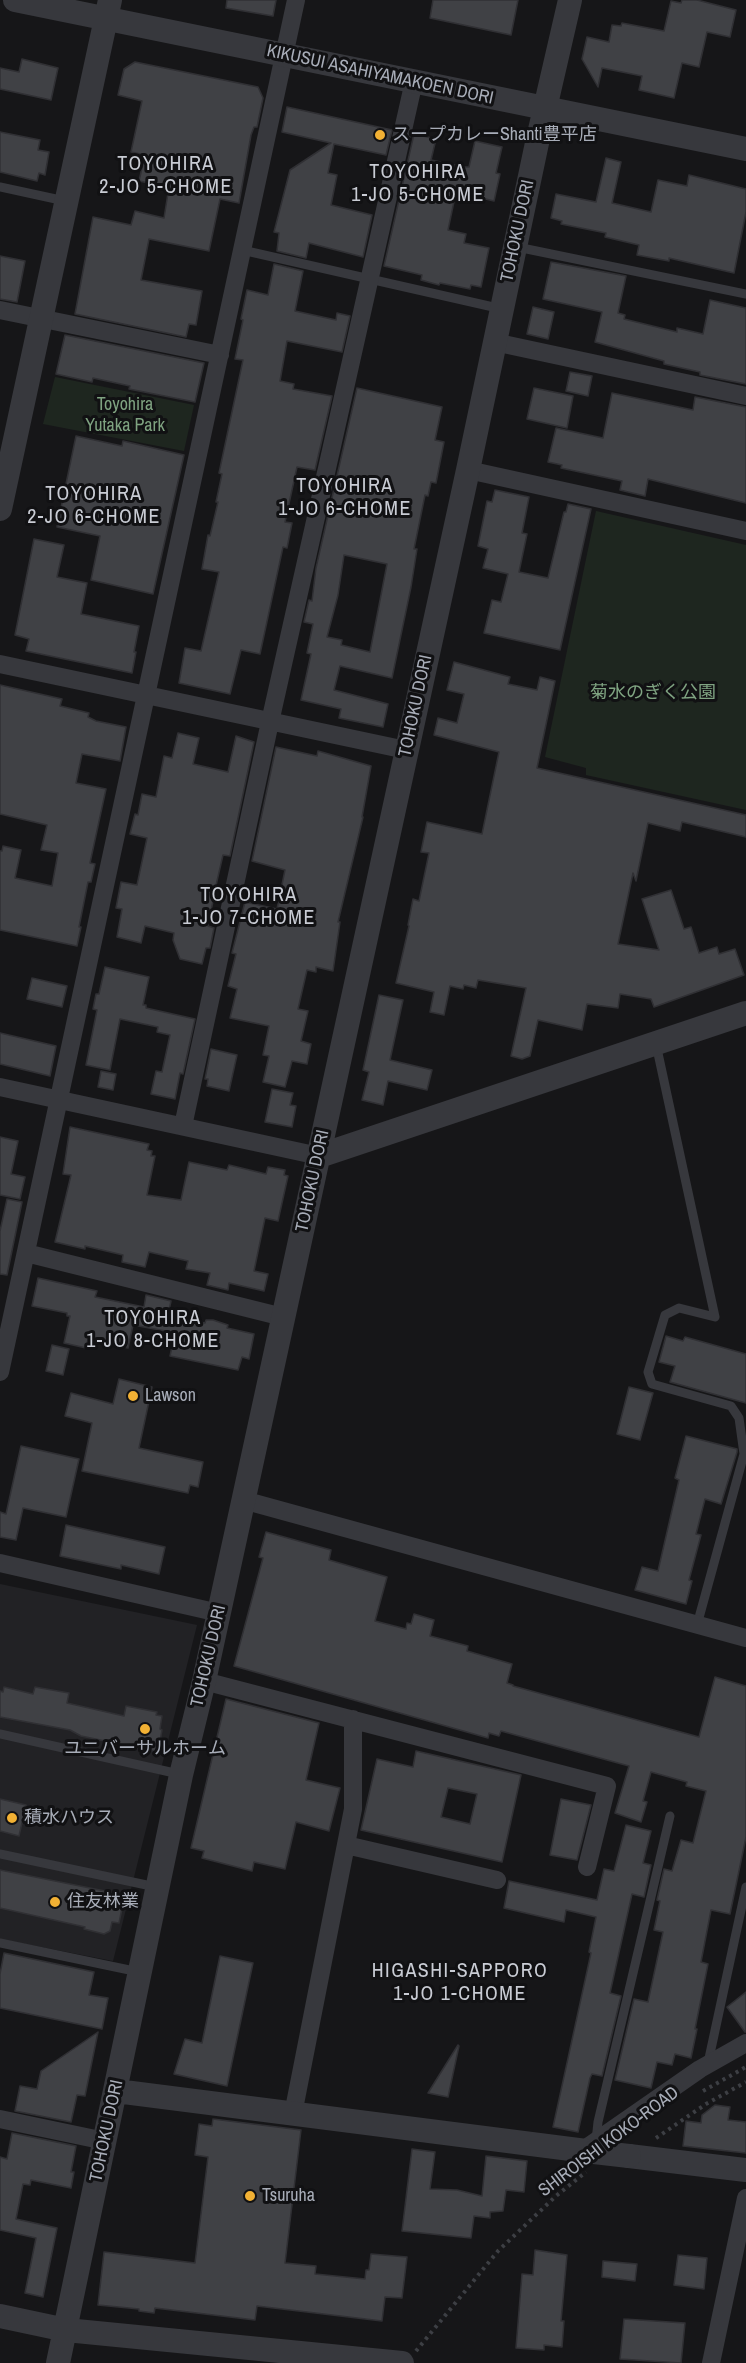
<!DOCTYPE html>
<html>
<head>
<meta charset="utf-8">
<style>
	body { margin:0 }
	canvas { display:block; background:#161618 }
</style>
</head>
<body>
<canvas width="746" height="2363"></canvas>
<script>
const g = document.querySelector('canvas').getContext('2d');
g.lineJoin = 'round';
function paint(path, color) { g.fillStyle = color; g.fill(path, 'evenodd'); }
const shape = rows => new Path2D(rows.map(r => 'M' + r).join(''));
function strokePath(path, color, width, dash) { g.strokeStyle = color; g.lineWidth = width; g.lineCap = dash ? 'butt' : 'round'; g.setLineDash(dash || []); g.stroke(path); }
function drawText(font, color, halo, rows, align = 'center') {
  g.font = font + ' "Archivo Narrow","Noto Sans JP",sans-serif'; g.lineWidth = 6; g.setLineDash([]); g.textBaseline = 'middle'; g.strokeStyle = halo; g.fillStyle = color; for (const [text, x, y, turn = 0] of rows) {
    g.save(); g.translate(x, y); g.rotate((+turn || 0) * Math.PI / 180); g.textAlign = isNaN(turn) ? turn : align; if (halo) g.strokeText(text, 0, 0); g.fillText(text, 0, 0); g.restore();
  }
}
paint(shape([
	[0,1584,197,1625,113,1961,0,1939]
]), '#222225');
paint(shape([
	[55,377,194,405,184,451,43,424],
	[596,511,746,545,746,810,586,775,586,768,545,757]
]), '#1e261f');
const building = shape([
	[227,0,276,0,273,16,226,8,227,0],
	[433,0,518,0,511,35,430,18,433,0],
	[682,0,697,0,736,10,730,37,707,32,699,67,682,63,674,98,639,90,642,76,602,68,598,87,582,59,587,37,609,42,612,25,621,26,622,23,664,31,671,1,681,3,682,0],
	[22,59,58,68,51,100,0,89,0,68,19,72,22,59],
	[135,62,258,87,263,98,257,127,254,127,251,135,239,203,220,199,209,251,149,239,141,280,202,291,196,325,189,324,186,337,75,314,93,217,131,225,135,211,164,218,169,187,139,181,145,155,131,152,142,101,118,95,124,69,135,62],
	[287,107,392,130,386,155,334,144,328,173,337,175,331,205,372,215,363,257,309,243,306,258,277,251,279,233,274,232,290,170,331,143,282,132,287,107],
	[0,132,40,140,38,150,49,152,45,175,39,173,37,181,0,172,0,132],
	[414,134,436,139,431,160,464,167,469,167,475,141,502,147,496,173,500,174,494,201,456,192,448,230,466,234,464,243,489,248,481,287,471,285,470,289,440,283,439,285,421,280,422,275,384,266,414,134],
	[606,158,621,162,612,203,651,212,658,180,687,186,689,175,746,189,746,212,734,273,669,258,669,261,637,255,639,245,605,237,606,233,561,224,562,221,551,218,556,194,596,202,606,158],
	[0,256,25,261,17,302,0,299,0,256],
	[551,262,626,276,618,313,625,315,624,319,677,332,677,328,703,334,710,300,746,308,746,384,700,375,700,372,664,364,664,361,595,342,602,312,543,299,551,262],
	[274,264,303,271,295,311,336,320,337,313,350,316,342,352,287,341,280,381,294,384,293,389,332,396,315,470,297,467,285,522,292,523,287,548,283,547,260,654,241,650,230,694,179,683,185,648,201,651,219,572,202,569,208,535,210,536,218,502,216,502,222,474,219,473,243,360,235,359,243,320,241,319,247,290,268,295,274,264],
	[533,307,554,312,548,339,527,334,533,307],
	[65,335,204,363,195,402,129,389,130,386,93,378,92,382,56,374,65,335],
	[570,372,592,376,588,396,566,391,570,372],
	[357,388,442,407,435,440,444,442,436,483,431,482,428,496,425,495,414,549,417,549,411,587,392,678,340,666,334,690,388,704,383,727,339,718,341,709,301,700,311,654,307,653,313,624,304,622,309,600,312,601,316,568,357,388],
	[344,555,387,564,370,652,341,645,342,640,327,637,338,595,344,555],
	[534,388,573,396,567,428,527,419,534,388],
	[612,393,693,410,695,397,746,407,746,503,648,479,645,496,620,490,622,481,561,468,562,465,548,462,556,428,603,438,612,393],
	[76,436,122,446,123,441,184,455,153,594,91,580,100,536,57,527,76,436],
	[495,490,529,497,522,533,527,534,519,572,548,578,564,512,566,512,568,504,591,509,560,650,484,633,492,600,501,602,508,574,483,568,488,549,478,546,487,501,492,502,495,490],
	[34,539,64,545,57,577,87,583,81,614,139,626,134,652,136,652,132,673,26,651,29,639,15,635,34,539],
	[454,662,510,677,508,684,537,690,540,677,555,681,537,768,746,815,746,837,682,822,680,831,648,823,636,881,633,873,618,944,659,950,642,899,671,890,684,929,691,927,699,953,717,947,719,954,735,949,744,975,654,1007,651,999,620,994,618,1008,587,1004,582,1030,538,1020,530,1056,522,1059,511,1056,526,988,478,980,476,988,464,985,463,989,450,986,444,1015,430,1012,434,992,396,983,409,926,408,925,413,899,419,901,429,853,421,852,427,822,482,834,499,752,434,735,438,718,457,723,464,694,447,690,454,662],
	[0,685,62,699,60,706,89,713,88,717,96,721,126,727,120,761,82,754,76,783,106,789,90,863,95,864,91,882,88,882,79,927,81,927,77,946,0,930,0,851,2,851,3,846,21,850,15,878,52,886,58,853,41,850,47,825,0,814,0,685],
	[178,733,199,738,193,764,228,772,236,736,254,742,230,856,223,855,217,881,208,926,214,928,210,948,206,948,202,964,180,959,173,940,174,933,145,926,141,943,117,937,122,909,116,908,121,882,137,885,147,838,130,834,135,814,138,815,142,794,156,797,164,756,172,758,178,733],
	[276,747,317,756,318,751,371,766,362,817,363,817,338,922,340,922,333,971,316,967,316,972,307,970,298,1009,308,1011,301,1041,311,1044,307,1064,292,1061,285,1087,263,1082,269,1056,263,1055,269,1026,230,1018,237,989,228,986,236,954,232,953,245,902,277,909,285,870,252,861,276,747],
	[105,967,149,977,143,1005,146,1005,146,1008,195,1019,183,1074,180,1073,175,1099,151,1094,156,1071,162,1072,170,1035,157,1032,158,1027,120,1019,110,1070,86,1065,97,1010,93,1009,96,994,99,994,105,967],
	[32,978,67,986,62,1007,27,999,32,978],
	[379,995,403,1000,390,1060,432,1070,427,1090,388,1081,383,1105,362,1100,369,1072,363,1070,379,995],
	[0,1033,56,1046,50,1076,0,1064,0,1033],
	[211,1049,237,1055,229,1091,207,1086,208,1079,205,1079,211,1049],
	[101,1071,116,1074,113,1090,98,1087,101,1071],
	[272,1089,293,1093,290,1105,296,1106,292,1127,265,1122,272,1089],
	[70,1127,149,1144,147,1150,152,1151,151,1156,155,1156,147,1195,181,1200,189,1162,227,1170,229,1165,266,1174,268,1167,285,1170,284,1175,288,1176,278,1221,265,1218,254,1271,268,1274,264,1291,229,1283,228,1290,207,1285,210,1273,186,1269,188,1261,149,1252,145,1267,122,1262,123,1255,85,1246,85,1249,55,1242,71,1175,63,1174,70,1127],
	[0,1137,18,1141,11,1174,25,1177,20,1199,0,1195,0,1137],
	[7,1199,22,1202,7,1275,0,1274,0,1231,7,1199],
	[38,1278,97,1291,95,1297,144,1307,146,1295,171,1301,168,1315,205,1323,206,1320,213,1320,228,1325,227,1328,254,1334,249,1359,242,1357,238,1370,170,1356,174,1338,170,1337,171,1332,133,1325,128,1348,88,1339,86,1348,64,1343,70,1316,67,1316,67,1313,32,1306,38,1278],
	[666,1336,683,1341,685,1337,746,1354,746,1403,670,1382,675,1366,659,1362,666,1336],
	[52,1345,69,1349,63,1375,46,1371,52,1345],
	[119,1379,152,1387,139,1448,203,1462,198,1487,190,1485,188,1493,82,1471,92,1423,65,1416,71,1393,113,1404,119,1379],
	[629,1387,653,1393,640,1440,617,1434,629,1387],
	[686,1436,737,1449,737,1452,721,1504,705,1499,696,1534,701,1535,689,1580,692,1581,686,1604,635,1590,642,1567,658,1571,679,1480,675,1478,686,1436],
	[21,1446,79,1459,66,1517,23,1508,16,1540,0,1537,0,1512,6,1514,21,1446],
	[66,1525,165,1547,159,1574,121,1565,121,1569,60,1556,66,1525],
	[266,1532,331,1550,329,1560,387,1577,375,1621,406,1629,407,1623,411,1624,414,1614,434,1620,430,1636,468,1646,467,1651,512,1664,507,1683,513,1685,513,1686,699,1737,715,1677,746,1686,746,1837,730,1914,711,1910,701,1962,708,1964,695,2029,697,2029,691,2058,675,2054,672,2065,657,2062,651,2088,615,2080,634,1999,648,2002,663,1932,654,1930,660,1901,657,1900,664,1869,672,1871,681,1840,693,1843,706,1791,686,1786,687,1782,651,1772,643,1801,647,1802,641,1822,615,1813,629,1766,501,1731,499,1736,489,1733,488,1738,234,1666,263,1558,259,1557,266,1532],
	[4,1687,33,1694,35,1687,69,1693,67,1703,124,1716,126,1706,157,1712,156,1715,162,1716,160,1729,162,1730,158,1752,81,1736,70,1730,0,1717,0,1691,3,1692,4,1687],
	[226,1699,319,1723,306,1780,340,1788,329,1831,296,1822,285,1869,254,1862,252,1871,202,1858,204,1851,191,1848,226,1699],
	[416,1751,521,1775,502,1862,361,1830,377,1759,413,1767,416,1751],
	[448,1788,477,1794,470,1824,441,1817,448,1788],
	[0,1799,26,1805,19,1836,0,1831,0,1799],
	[561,1799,591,1805,577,1860,550,1855,561,1799],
	[626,1825,651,1831,643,1863,651,1865,644,1897,632,1894,610,1993,621,1996,602,2076,592,2074,590,2078,578,2132,553,2127,591,1953,589,1952,596,1917,566,1910,564,1922,504,1908,509,1881,597,1900,604,1869,614,1871,626,1825],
	[0,1870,110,1892,114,1894,113,1896,124,1899,119,1923,112,1922,110,1931,104,1934,84,1929,85,1927,0,1908,0,1870],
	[4,1953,94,1972,89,1995,108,1998,102,2029,0,2008,0,1974,4,1953],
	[220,1956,253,1963,227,2086,174,2074,185,2039,202,2043,220,1956],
	[746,1992,746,2032,745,2032,727,2007,746,1992],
	[98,2032,85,2096,77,2095,71,2122,15,2111,20,2086,37,2089,41,2071,98,2032],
	[458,2045,459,2046,448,2097,428,2093,458,2045],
	[715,2105,730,2107,728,2120,746,2122,746,2153,683,2146,686,2121,701,2123,702,2115,715,2105],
	[213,2119,301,2130,285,2263,316,2266,315,2274,365,2279,366,2270,369,2270,371,2254,407,2257,402,2298,385,2297,382,2321,257,2306,255,2320,155,2308,154,2313,139,2311,139,2309,98,2305,104,2252,195,2263,208,2157,195,2155,199,2124,212,2126,213,2119],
	[12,2133,76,2146,71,2172,74,2172,71,2188,31,2180,30,2185,23,2184,16,2219,57,2228,43,2297,25,2293,36,2238,0,2230,0,2157,7,2159,12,2133],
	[412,2149,435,2152,430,2189,457,2190,482,2196,486,2156,527,2161,524,2192,506,2190,503,2211,490,2212,490,2218,474,2216,471,2238,402,2231,412,2149],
	[535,2250,567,2255,561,2321,564,2321,562,2347,544,2345,544,2350,516,2348,522,2274,533,2275,535,2250],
	[678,2255,707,2258,704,2289,674,2285,678,2255],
	[603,2261,637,2264,635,2281,602,2277,603,2261],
	[624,2319,685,2323,681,2363,620,2359,624,2319]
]);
paint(building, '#404145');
strokePath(building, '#303034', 1.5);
strokePath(shape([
	[703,2091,746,2067],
	[656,2138,706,2104,746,2082],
	[416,2351,498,2251,556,2196,586,2172]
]), '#3d3f44', 4, [3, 4.5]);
strokePath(shape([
	[0,187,65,201],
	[517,247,746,294],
	[242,250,502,309],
	[656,1044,715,1317,679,1308,665,1315,648,1372,652,1384,731,1406,739,1418,744,1454,697,1625],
	[0,1734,179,1774],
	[0,1854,156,1887],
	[0,1943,139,1972],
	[708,2063,746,1887],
	[596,2141,598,2122,670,1816]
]), '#37383d', 9);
strokePath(shape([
	[0,310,220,355],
	[494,342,746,396],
	[468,470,746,531],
	[0,664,406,750],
	[0,1087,319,1156],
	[183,1126,270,722,414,81],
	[26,1253,283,1317],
	[0,1372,296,0],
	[243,1500,746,1638],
	[0,1563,219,1613],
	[204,1681,607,1786,587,1867],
	[346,1845,497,1880],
	[293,2114,353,1809,353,1719],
	[0,2119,105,2141],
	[582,2151,700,2069,746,2043],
	[711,2363,746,2198]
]), '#37383d', 18);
strokePath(shape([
	[15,0,746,149],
	[0,509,110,0],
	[319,1156,746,1013],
	[116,2091,594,2152],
	[629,2156,746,2170],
	[0,2316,66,2330,402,2363],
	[58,2363,181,1775,204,1681,468,470,537,143,570,0]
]), '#37383d', 24);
strokePath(shape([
	[594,2152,629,2156]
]), '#37383d', 24);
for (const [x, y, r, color] of [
	[380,135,6,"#f2b134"],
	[133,1396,6,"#f2b134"],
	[145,1729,6,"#f2b134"],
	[12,1818,6,"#f2b134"],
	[55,1902,6,"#f2b134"],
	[250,2196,6,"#f2b134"]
]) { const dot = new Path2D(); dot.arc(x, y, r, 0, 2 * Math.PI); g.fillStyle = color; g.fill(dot); strokePath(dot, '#111113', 2); }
drawText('18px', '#a8adb8', '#111113', [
	["KIKUSUI ASAHIYAMAKOEN DORI",380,75,12],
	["TOHOKU DORI",518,231,-78],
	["TOHOKU DORI",416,706,-78],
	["TOHOKU DORI",313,1181,-78],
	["TOHOKU DORI",209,1656,-77],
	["TOHOKU DORI",107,2131,-78],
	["SHIROISHI KOKO-ROAD",609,2142,-37]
]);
drawText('18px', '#a8adb8', '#111113', [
	["スープカレーShanti豊平店",392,135],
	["Lawson",145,1396],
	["ユニバーサルホーム",145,1749,"center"],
	["積水ハウス",24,1818],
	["住友林業",67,1902],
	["Tsuruha",262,2196]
], 'left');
drawText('18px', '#7fa381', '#111113', [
	["Toyohira",125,405],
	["Yutaka Park",125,426],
	["菊水のぎく公園",653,693]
]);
g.letterSpacing = '1.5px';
drawText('20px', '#c9ccd4', '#111113', [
	["TOYOHIRA",166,165],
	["2-JO 5-CHOME",166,188],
	["TOYOHIRA",418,173],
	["1-JO 5-CHOME",418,196],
	["TOYOHIRA",345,487],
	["1-JO 6-CHOME",345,510],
	["TOYOHIRA",94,495],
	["2-JO 6-CHOME",94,518],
	["TOYOHIRA",249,896],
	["1-JO 7-CHOME",249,919],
	["TOYOHIRA",153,1319],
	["1-JO 8-CHOME",153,1342],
	["HIGASHI-SAPPORO",460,1972],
	["1-JO 1-CHOME",460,1995]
]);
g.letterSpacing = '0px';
</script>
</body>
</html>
